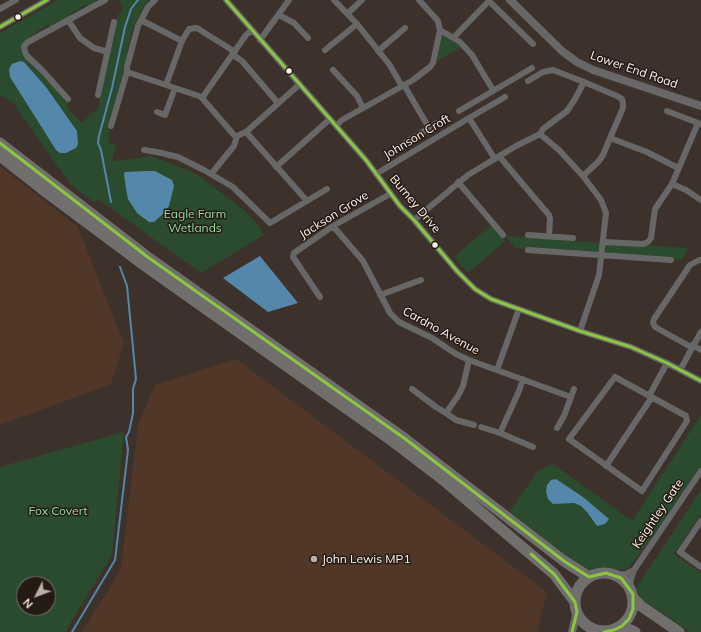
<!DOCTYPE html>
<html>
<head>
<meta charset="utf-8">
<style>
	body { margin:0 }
	#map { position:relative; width:701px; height:632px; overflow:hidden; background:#3d322b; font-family:Mulish,sans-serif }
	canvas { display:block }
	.north { position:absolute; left:16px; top:576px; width:40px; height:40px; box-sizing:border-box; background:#241b15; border:1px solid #7c716a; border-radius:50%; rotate:228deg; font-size:11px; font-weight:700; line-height:16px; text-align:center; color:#fff1e9 }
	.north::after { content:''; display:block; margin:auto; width:14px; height:18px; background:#bbaea6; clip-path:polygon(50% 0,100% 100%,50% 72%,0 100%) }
</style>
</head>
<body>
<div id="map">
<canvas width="701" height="632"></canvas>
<div class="north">N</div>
</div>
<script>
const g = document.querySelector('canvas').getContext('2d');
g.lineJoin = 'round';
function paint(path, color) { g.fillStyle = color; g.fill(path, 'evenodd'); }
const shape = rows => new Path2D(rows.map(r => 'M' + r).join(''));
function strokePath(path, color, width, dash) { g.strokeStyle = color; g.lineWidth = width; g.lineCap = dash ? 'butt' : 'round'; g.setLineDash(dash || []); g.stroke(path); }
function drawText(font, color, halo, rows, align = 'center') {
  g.font = font + ' Mulish,sans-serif'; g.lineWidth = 3; g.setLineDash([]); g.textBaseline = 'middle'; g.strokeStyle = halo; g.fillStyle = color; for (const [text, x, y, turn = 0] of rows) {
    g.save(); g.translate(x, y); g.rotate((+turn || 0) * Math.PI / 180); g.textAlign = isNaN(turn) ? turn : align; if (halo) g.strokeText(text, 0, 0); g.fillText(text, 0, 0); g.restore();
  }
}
paint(shape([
	[0,166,78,227,124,343,111,384,0,425],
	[236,359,547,592,537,632,82,632,121,569,138,425,155,385]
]), '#503728');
paint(shape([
	[58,0,97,0,90,5,87,4,70,14,68,18,51,27,48,25,30,36,29,39,21,45,51,76,71,99,66,106,81,123,98,108,117,17,123,9,119,0,149,0,145,4,132,30,124,70,109,130,109,143,116,144,112,160,117,161,151,156,190,171,202,178,245,211,254,220,264,235,201,273,98,199,94,202,70,184,14,104,5,97,0,96,0,33],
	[442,33,461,47,437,61],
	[491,225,505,241,468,273,454,257],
	[505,236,602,243,601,254,516,248],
	[605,243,689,248,681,260,604,254],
	[701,415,701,465,653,537,628,568,621,570,603,568,587,573,509,512,538,471,553,464,632,521],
	[124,432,112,555,65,632,0,632,0,467],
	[24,584,48,584,48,608,24,608],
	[701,490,701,514,674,554,701,573,701,632,690,632,640,598,636,588]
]), '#2b4b2f');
paint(shape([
	[20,61,24,62,46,87,77,131,78,144,76,148,66,153,60,153,56,150,10,77,9,69,12,64],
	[148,171,155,171,172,180,174,186,169,206,163,214,154,222,149,222,137,213,128,199,126,189,124,174,125,172],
	[260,256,298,303,268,312,223,278],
	[556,479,583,497,609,519,605,524,597,526,587,512,581,506,574,503,553,504,548,499,546,491,547,485,551,480]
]), '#5487a9');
strokePath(shape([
	[111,202,101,150,98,143,99,136,112,88,125,27,131,9,138,0],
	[72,632,115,560,128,450,126,437,129,432,133,413,133,389,136,379,127,286,120,267]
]), '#5487a9', 2);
strokePath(shape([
	[226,0,366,160,400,206,414,220,457,271,475,289,491,299,580,331,631,347,667,363,701,381],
	[334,0,357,24,389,64,402,86],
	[488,0,533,44],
	[0,9,16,0],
	[348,13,362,0],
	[279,15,294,23,308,38],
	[68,20,80,38,94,48,108,52],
	[141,20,182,41],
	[0,27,47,0],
	[440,30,460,42,472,55,493,90],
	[454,37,489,1],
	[260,40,289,0],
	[325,50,357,24],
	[378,51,405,28],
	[233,55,242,61,278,103],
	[333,70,357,96,363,108],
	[127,72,199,96,202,98,234,135,237,136,246,132,300,84],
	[528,81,543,72,553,70,584,82],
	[166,85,182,41,189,29,197,28,235,52],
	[404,85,429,128],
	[98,95,114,22],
	[202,98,246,35,252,30],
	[68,99,42,70,27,56,25,52,24,46,28,42,105,0],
	[459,111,532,68],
	[667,111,698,123],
	[157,112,165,115,175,88],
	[469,118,505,97],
	[111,126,127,72,127,67,138,26,148,7,155,0],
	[336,126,342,120,413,80,430,67,433,63,440,30,438,21,419,0],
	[246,132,307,201],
	[540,134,543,129,567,111,575,99,584,82,617,96,622,99,623,103,623,108,610,138],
	[400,146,437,123],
	[144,150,157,152,178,157,204,170,233,187,270,223,327,189],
	[499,156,549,215,550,219,549,236],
	[276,167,330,119],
	[211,174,234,146,237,136],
	[376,174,469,118,495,159],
	[583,176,599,161,603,155,610,138,647,152,678,168],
	[458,182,503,235],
	[672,184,686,190,701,200],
	[414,220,468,175,516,146,540,134,559,150,583,176,601,200,606,213,599,275,580,331],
	[333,226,363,261,390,313,399,322,432,338,456,354,469,360,571,397],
	[528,235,573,238],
	[604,242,643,244,648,242,651,238,655,209,672,184,698,123,701,124],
	[528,250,671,260],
	[380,295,421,280],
	[320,297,293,257,294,253,333,226,390,194],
	[692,345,701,350],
	[691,347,655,327,653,323,654,319,690,265,699,260,701,260],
	[469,360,463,386,458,396,446,413,456,420,474,425],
	[497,370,519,309],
	[680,370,701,332],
	[615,377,686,416,687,421,642,491,569,439,615,377],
	[412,389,436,407,446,413],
	[649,396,667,363],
	[481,427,500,433,533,447],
	[557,428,564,416,574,389],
	[500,433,519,391,523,379],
	[606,466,652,397],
	[701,521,680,552,701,567],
	[615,575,626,574,634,570],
	[630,589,631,579,634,570,701,471]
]), '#686768', 6);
strokePath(shape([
	[510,0,562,51,577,62,593,70,701,106],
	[572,632,577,612]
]), '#686768', 8);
strokePath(shape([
	[0,143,149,258,404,438,564,561,589,577],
	[0,156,42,189,148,268,391,440,441,478,554,574,575,602],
	'575 602a29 29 0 1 1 58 0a29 29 0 1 1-58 0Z',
	[634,599,641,606,679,632],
	[622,626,635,632]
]), '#716e6e', 11);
strokePath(shape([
	[226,0,366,160,400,206,414,220,457,271,475,289,491,299,580,331,631,347,667,363,701,381],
	[0,27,47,0],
	[0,143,149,258,404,438,564,561,589,577,606,573,621,578,633,594,633,609,629,619,622,626,614,630,604,632],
	[531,554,554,574,575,602,577,612,572,632]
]), '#8bc640', 3);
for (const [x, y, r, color] of [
	[18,17,3.5,"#fff1e9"],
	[289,71,3.5,"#fff1e9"],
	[435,245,3.5,"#fff1e9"],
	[314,559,4,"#bbaea6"]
]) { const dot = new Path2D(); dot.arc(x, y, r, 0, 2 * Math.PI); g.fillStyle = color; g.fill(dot); strokePath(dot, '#241b15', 1.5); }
drawText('12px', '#fff1e9', '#241b15', [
	["Lower End Road",634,70,19],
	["Johnson Croft",417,137,-31],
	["Burney Drive",415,204,50],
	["Jackson Grove",334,215,-32],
	["Cardno Avenue",441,331,29],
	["Keightley Gate",658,514,-56]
]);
drawText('12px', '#92dd9f', '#241b15', [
	["Eagle Farm",195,214],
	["Wetlands",195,228],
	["Fox Covert",58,511]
]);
drawText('12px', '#fff1e9', '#241b15', [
	["John Lewis MP1",322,559]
], 'left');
</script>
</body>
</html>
